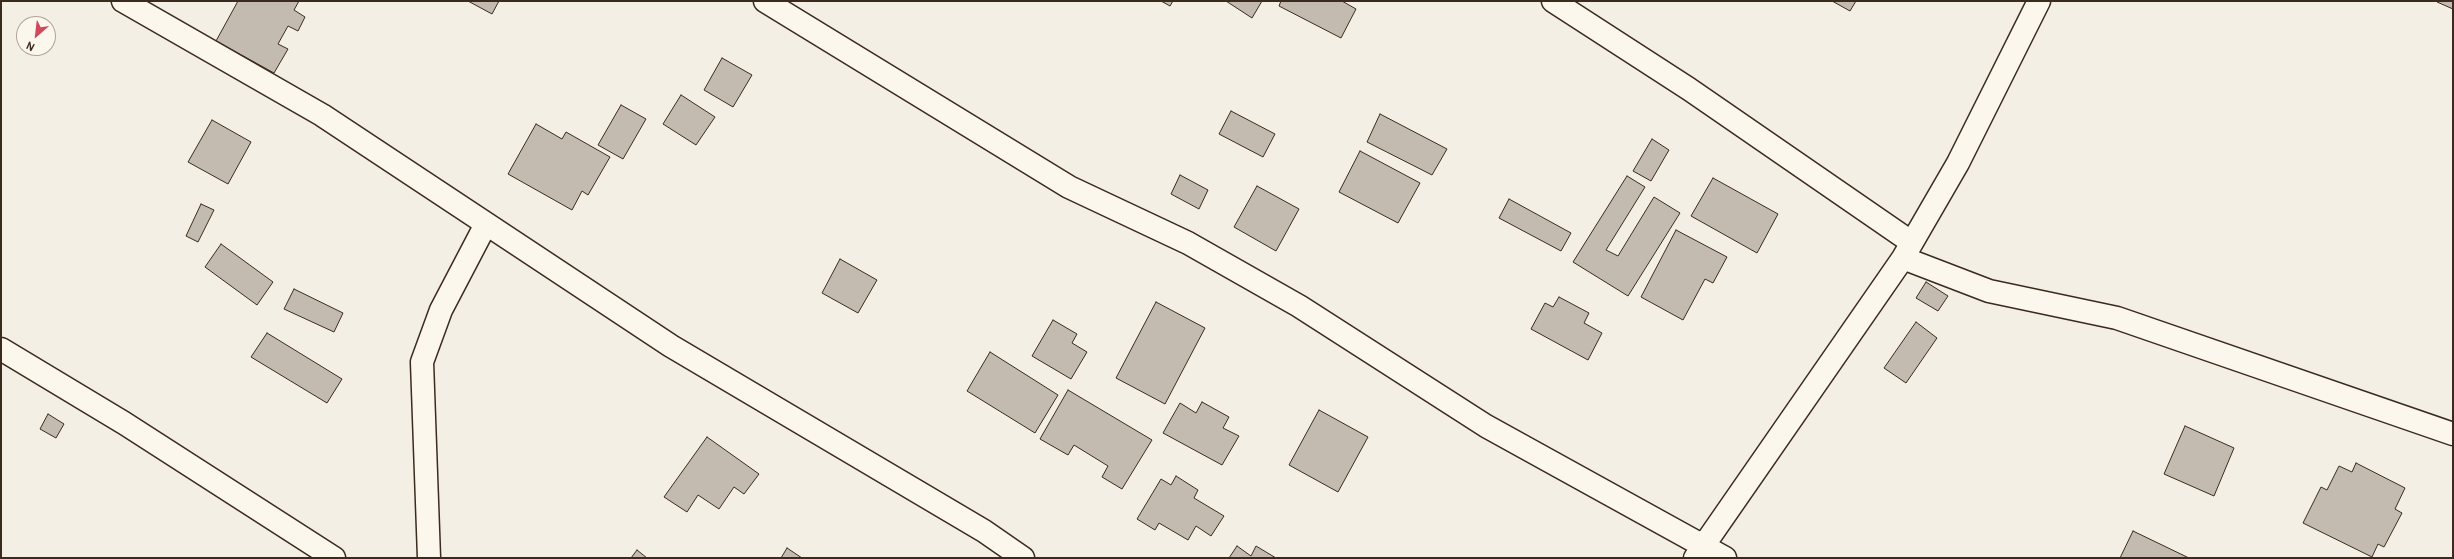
<!DOCTYPE html>
<html>
<head>
<meta charset="utf-8">
<style>
	body { margin:0 }
	#map { position:relative; width:2454px; height:559px; overflow:hidden; background:#f3efe4; font-family:Pangolin,sans-serif }
	canvas { display:block }
	.frame { position:absolute; inset:0; border:2px solid #3b2a1e; pointer-events:none }
	.north { position:absolute; left:16px; top:16px; width:40px; height:40px; box-sizing:border-box; background:#fbf7ec; border:1px solid #aea59a; border-radius:50%; rotate:208deg; font-size:11px; font-weight:700; line-height:16px; text-align:center; color:#3b2a1e }
	.north::after { content:''; display:block; margin:auto; width:14px; height:18px; background:#d1495b; clip-path:polygon(50% 0,100% 100%,50% 72%,0 100%) }
</style>
</head>
<body>
<div id="map">
<canvas width="2454" height="559"></canvas>
<div class="frame"></div>
<div class="north">N</div>
</div>
<script>
const g = document.querySelector('canvas').getContext('2d');
g.lineJoin = 'round';
function paint(path, color) { g.fillStyle = color; g.fill(path, 'evenodd'); }
const shape = rows => new Path2D(rows.map(r => 'M' + r).join(''));
function strokePath(path, color, width, dash) { g.strokeStyle = color; g.lineWidth = width; g.lineCap = dash ? 'butt' : 'round'; g.setLineDash(dash || []); g.stroke(path); }
const building = shape([
	[238,1,299,1,294,10,305,17,298,31,288,26,278,44,288,49,274,73,216,41,238,1],
	[468,1,499,1,492,14,468,1],
	[1161,1,1173,1,1170,6,1161,1],
	[1226,1,1262,1,1252,18,1226,1],
	[1281,1,1342,1,1356,9,1341,38,1279,6,1281,1],
	[1832,1,1856,1,1850,11,1832,1],
	[2438,1,2453,1,2453,9,2437,2,2438,1],
	[722,58,752,75,733,107,704,90,722,58],
	[681,95,715,117,696,145,663,124,681,95],
	[621,105,646,119,623,159,598,145,621,105],
	[1231,111,1275,134,1263,157,1219,134,1231,111],
	[1380,114,1447,149,1432,175,1367,142,1380,114],
	[212,120,251,142,228,184,188,162,212,120],
	[536,124,562,139,566,132,610,157,588,195,582,191,572,210,508,174,536,124],
	[1652,139,1669,150,1651,181,1633,171,1652,139],
	[1360,151,1420,183,1398,223,1339,192,1360,151],
	[1180,175,1208,190,1199,209,1171,194,1180,175],
	[1627,176,1645,187,1606,250,1618,256,1654,197,1680,213,1628,296,1573,262,1627,176],
	[1713,178,1778,214,1757,253,1691,216,1713,178],
	[1257,186,1299,209,1276,251,1234,227,1257,186],
	[1509,199,1571,233,1561,251,1499,218,1509,199],
	[201,204,214,210,198,242,186,236,201,204],
	[1676,230,1727,257,1713,283,1705,279,1683,320,1641,297,1676,230],
	[221,244,273,282,257,305,205,267,221,244],
	[840,259,877,280,858,313,822,293,840,259],
	[1926,282,1948,296,1938,311,1916,298,1926,282],
	[294,289,343,313,334,332,284,309,294,289],
	[1559,297,1589,313,1584,323,1602,333,1588,360,1531,329,1545,303,1553,307,1559,297],
	[1156,302,1205,328,1165,404,1116,378,1156,302],
	[1053,320,1077,334,1072,343,1087,352,1071,379,1032,356,1053,320],
	[1916,322,1937,338,1906,383,1884,368,1916,322],
	[267,333,342,379,327,403,251,357,267,333],
	[990,352,1058,395,1035,433,967,391,990,352],
	[1068,390,1152,440,1122,489,1102,477,1108,466,1074,445,1068,455,1040,439,1068,390],
	[1202,402,1229,417,1223,428,1239,436,1222,465,1163,433,1180,403,1196,413,1202,402],
	[1319,410,1368,437,1338,492,1289,465,1319,410],
	[48,414,64,424,56,438,40,429,48,414],
	[2185,426,2234,448,2214,496,2164,474,2185,426],
	[707,437,759,474,744,494,734,487,719,509,698,495,687,512,664,497,707,437],
	[2356,463,2405,488,2395,509,2402,513,2384,547,2378,544,2372,557,2303,523,2321,487,2327,490,2339,466,2352,472,2356,463],
	[1176,476,1198,490,1194,498,1224,516,1211,536,1196,526,1188,540,1159,523,1155,530,1137,519,1161,479,1171,485,1176,476],
	[2133,531,2189,558,2120,558,2133,531],
	[1237,546,1251,556,1256,546,1276,558,1229,558,1237,546],
	[787,548,802,558,781,558,787,548],
	[637,550,647,558,631,558,637,550]
]);
paint(building, '#c3bbb0');
strokePath(building, '#3b2a1e', 1);
const street = shape([
	[123,1,322,115,671,346,984,531,1023,558],
	[765,1,1069,187,1188,243,1299,306,1486,426,1725,558],
	[1553,1,1689,89,1911,242],
	[1903,258,1989,291,2117,318,2453,434],
	[1,349,124,423,334,558],
	[429,558,422,362,441,310,486,224],
	[1695,558,1903,258,1958,163,2039,1]
]);
strokePath(street, '#3b2a1e', 25);
strokePath(street, '#fbf7ec', 22);
</script>
</body>
</html>
